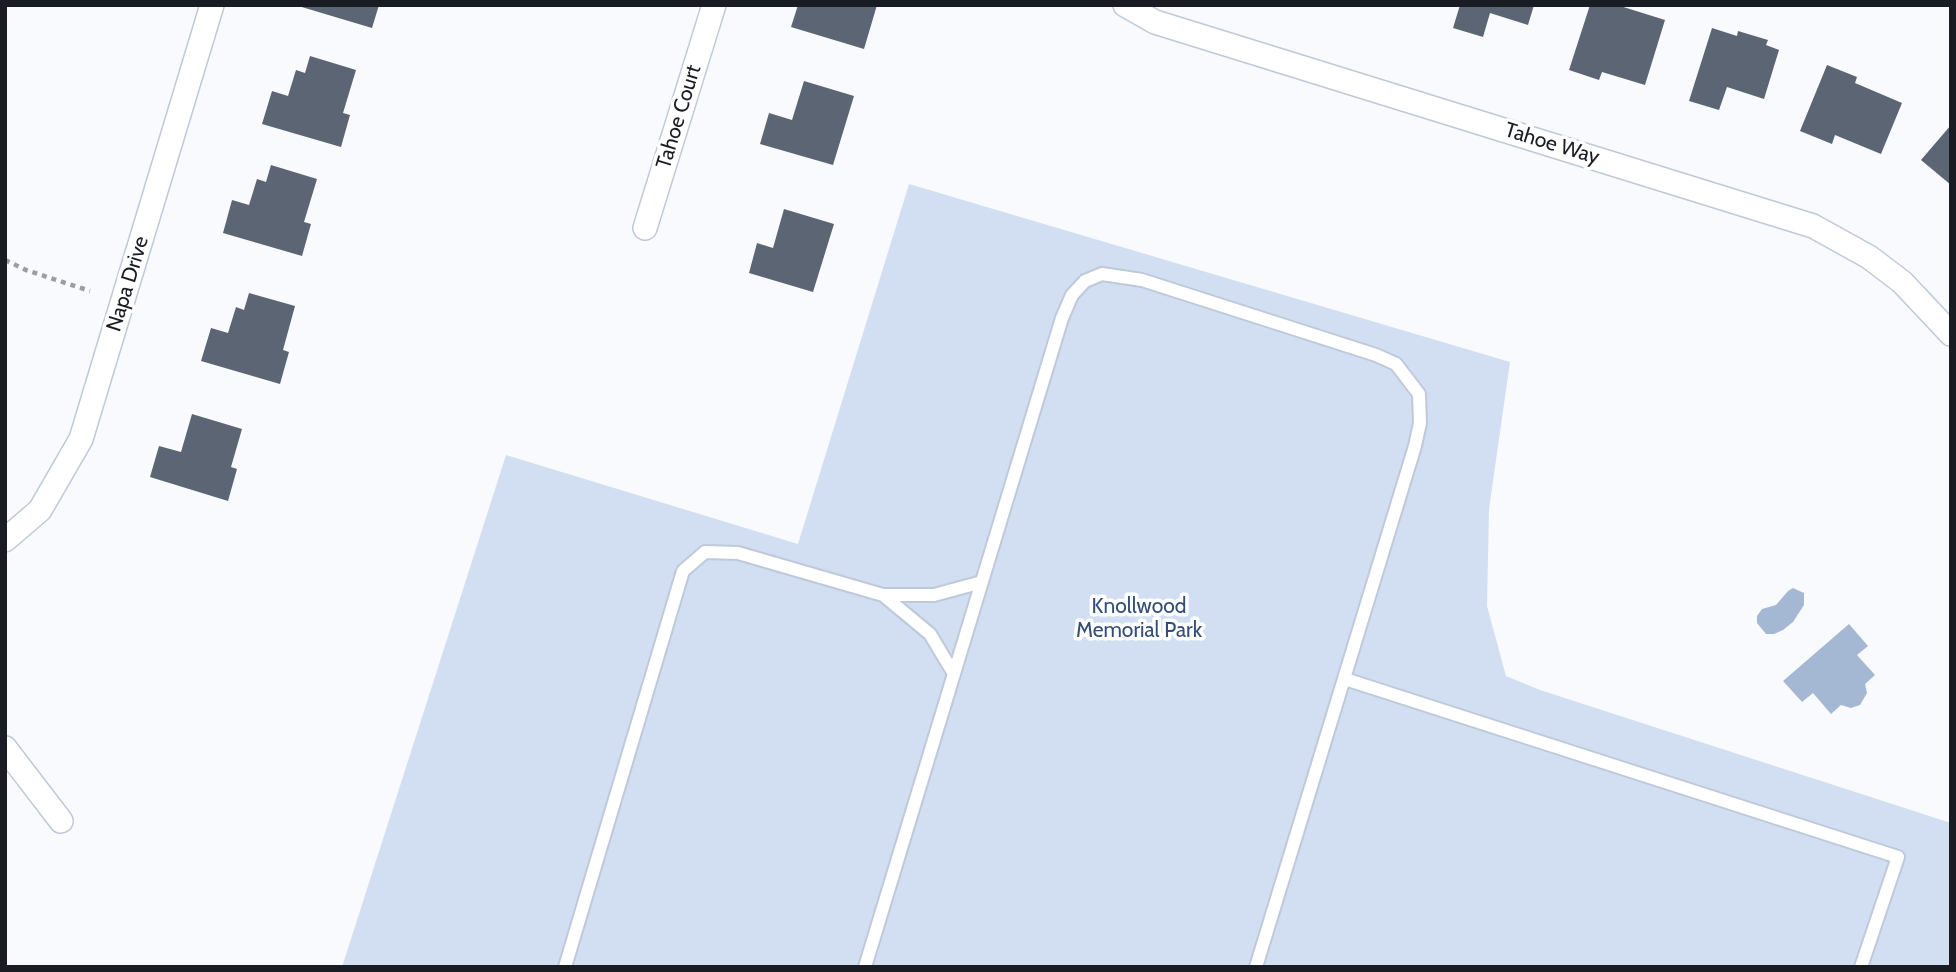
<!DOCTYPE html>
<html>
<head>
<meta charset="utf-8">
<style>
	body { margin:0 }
	#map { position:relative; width:1956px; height:972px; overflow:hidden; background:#f8fafd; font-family:Cabin,sans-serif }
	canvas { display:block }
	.frame { position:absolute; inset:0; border:7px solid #191d23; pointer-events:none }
</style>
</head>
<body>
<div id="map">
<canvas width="1956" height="972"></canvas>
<div class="frame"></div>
</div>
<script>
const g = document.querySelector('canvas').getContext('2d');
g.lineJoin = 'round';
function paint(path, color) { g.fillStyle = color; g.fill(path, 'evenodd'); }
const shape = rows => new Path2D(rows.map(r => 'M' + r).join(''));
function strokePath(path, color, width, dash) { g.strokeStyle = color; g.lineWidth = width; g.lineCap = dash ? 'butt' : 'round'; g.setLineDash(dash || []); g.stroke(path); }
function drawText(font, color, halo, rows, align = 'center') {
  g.font = font + ' Cabin,sans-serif'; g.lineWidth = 7; g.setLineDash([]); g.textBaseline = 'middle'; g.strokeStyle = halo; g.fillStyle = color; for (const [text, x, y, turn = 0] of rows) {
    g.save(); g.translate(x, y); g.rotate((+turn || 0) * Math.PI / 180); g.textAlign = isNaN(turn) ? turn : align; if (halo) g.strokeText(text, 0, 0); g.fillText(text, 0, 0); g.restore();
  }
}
paint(shape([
	[909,184,1510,362,1489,509,1487,606,1506,676,1540,690,1951,823,1951,967,342,967,506,455,798,544]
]), '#d2dff2');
paint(shape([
	[1793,588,1804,593,1804,605,1793,622,1783,630,1774,634,1766,634,1757,623,1757,616,1762,609,1776,605,1788,591],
	[1849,624,1868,646,1857,655,1875,675,1865,684,1867,693,1860,705,1851,708,1841,705,1831,714,1813,693,1802,702,1783,681]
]), '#a5b8d3');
paint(shape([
	[295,5,379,5,372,28],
	[798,5,877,5,864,49,791,27],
	[1460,5,1534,5,1528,25,1490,13,1483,37,1453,28],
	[1590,5,1617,5,1665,20,1645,85,1602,72,1599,80,1569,70],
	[1712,28,1737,36,1738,31,1768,40,1766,45,1779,50,1764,99,1727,87,1719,110,1689,101],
	[310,56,356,70,343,113,350,115,341,147,262,124,272,91,288,96,296,70,305,73],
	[1827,65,1857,77,1855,83,1902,103,1881,154,1835,135,1832,144,1800,131],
	[804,81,854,96,833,165,760,144,769,113,792,120],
	[1951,125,1951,185,1921,160],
	[271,165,317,179,304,222,311,224,302,256,223,233,232,200,249,205,257,179,266,182],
	[784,209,834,224,813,292,749,273,757,243,773,248],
	[249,293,295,306,283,350,289,352,280,384,201,361,211,328,228,333,236,307,244,310],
	[192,414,242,429,231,467,237,469,228,501,150,477,159,446,181,452]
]), '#5c6573');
const service = shape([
	[883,595,930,634,954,674],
	[1345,679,1898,857,1861,967],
	[565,967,683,571,705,552,738,553,883,595,934,595,982,582],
	[865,967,1062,318,1072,295,1085,281,1102,274,1142,280,1376,355,1396,364,1419,394,1420,423,1415,446,1256,967]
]);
const minor = shape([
	[1125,5,1155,22,1813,226,1869,257,1902,282,1951,334],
	[645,228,714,5],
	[5,540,40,510,81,439,212,5],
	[5,748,61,821]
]);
strokePath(service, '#bec9d9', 16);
strokePath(minor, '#bec9d9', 26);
strokePath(shape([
	[5,260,26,270,90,291]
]), '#9a9da2', 4.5, [5, 5]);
strokePath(service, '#fff', 12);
strokePath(minor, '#fff', 23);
drawText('21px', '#191d23', '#fff', [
	["Tahoe Court",679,117,-73],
	["Tahoe Way",1552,144,17],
	["Napa Drive",128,284,-73]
]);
drawText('21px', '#344f77', '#fff', [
	["Knollwood",1139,607],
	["Memorial Park",1139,631]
]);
</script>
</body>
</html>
